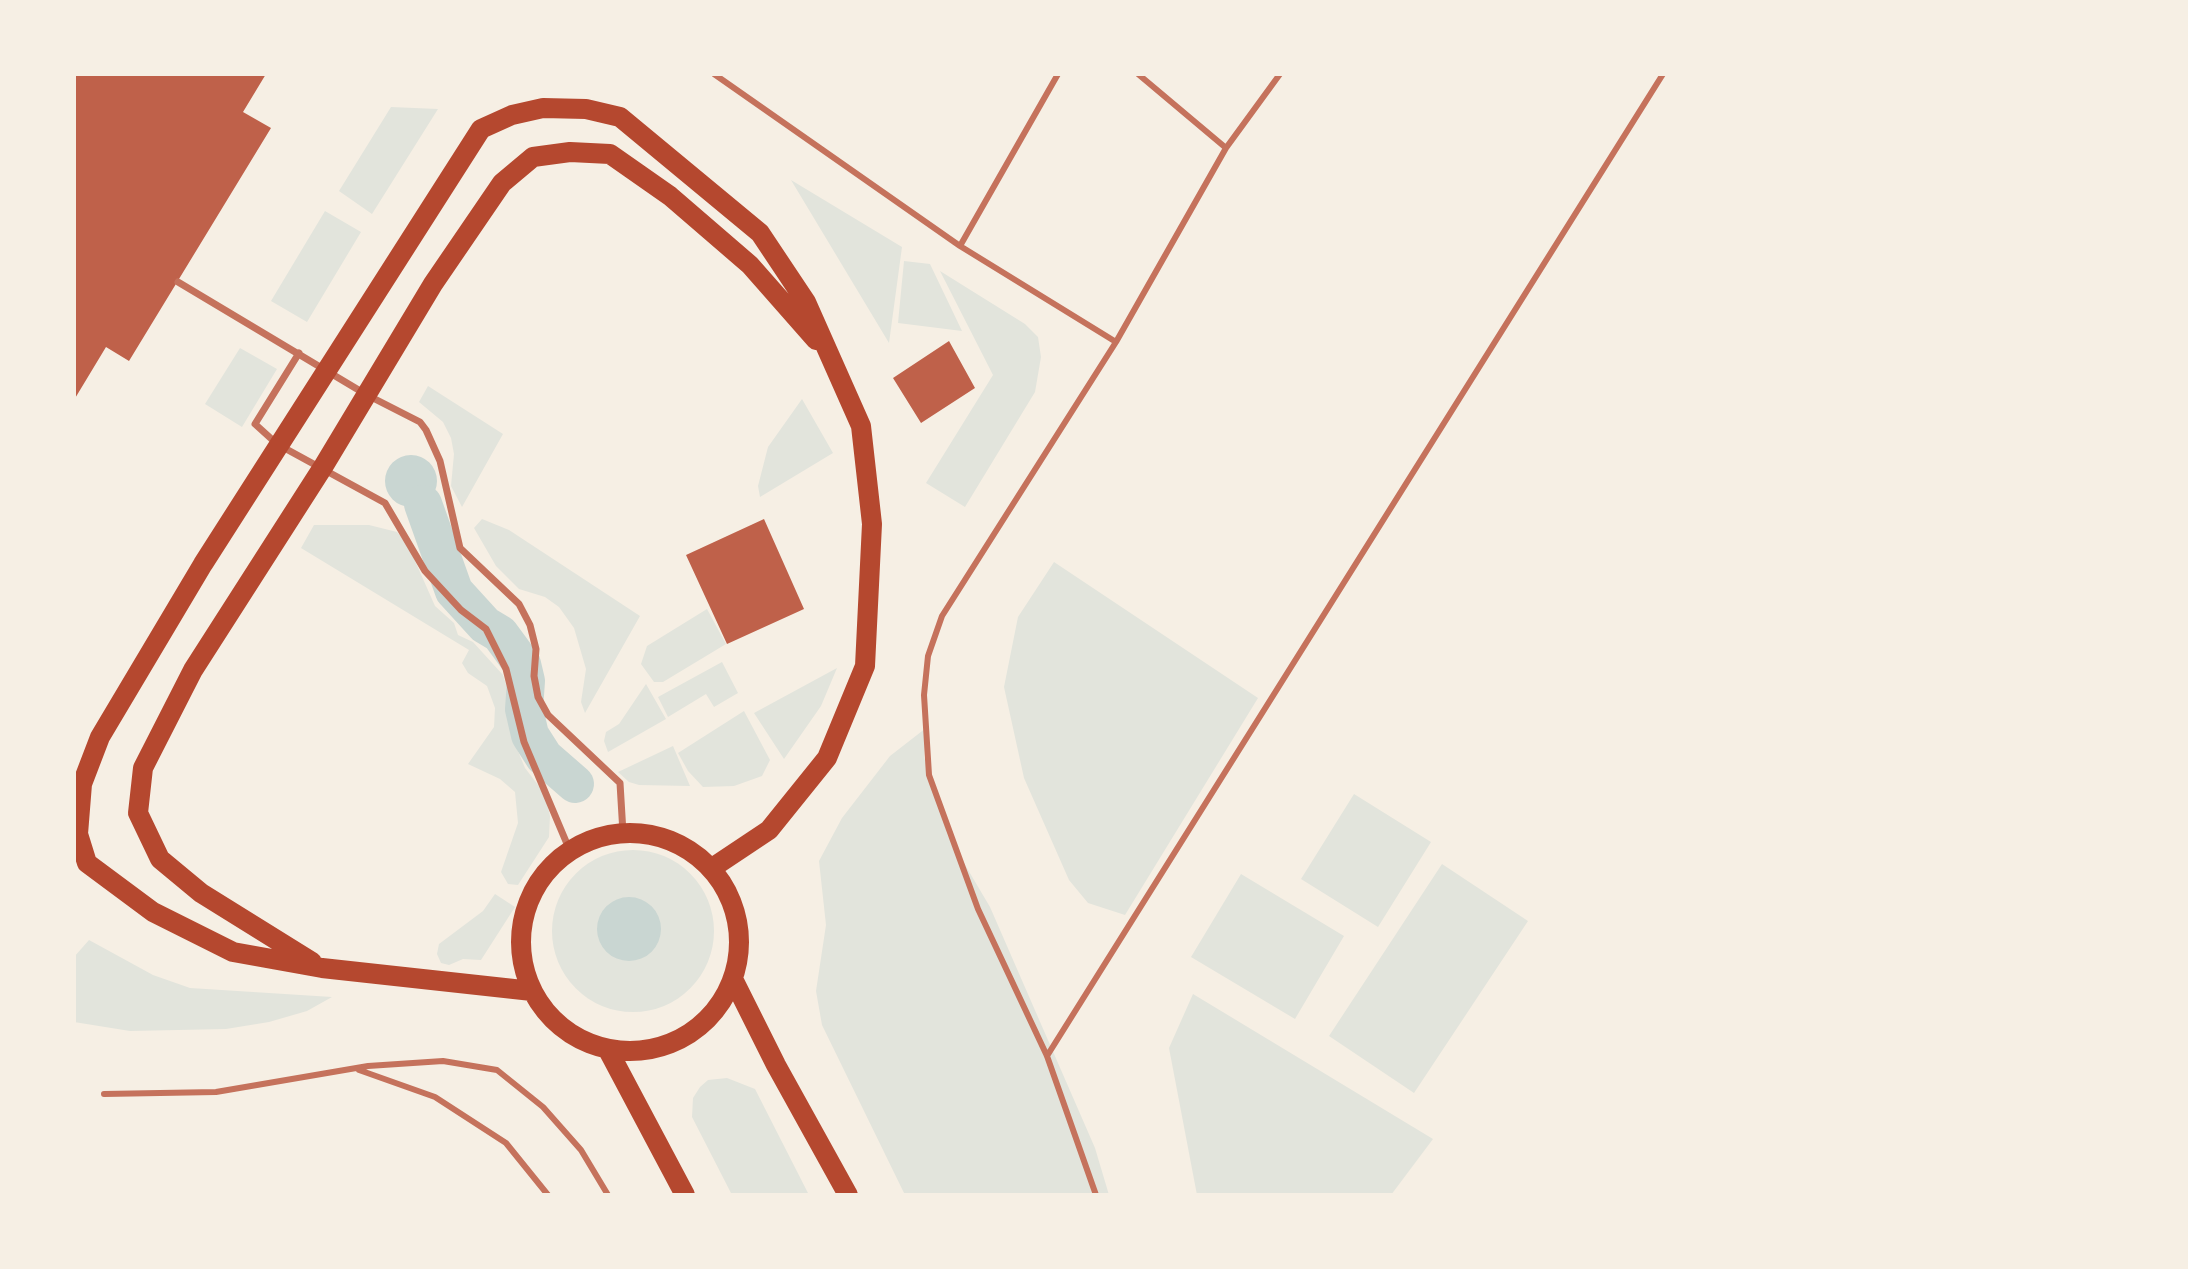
<!DOCTYPE html>
<html>
<head>
<meta charset="utf-8">
<style>
	body { margin:0 }
	#map { position:relative; width:2188px; height:1269px; overflow:hidden; background:#f6efe4; font-family:Quicksand,sans-serif }
	canvas { display:block }
	.frame { position:absolute; inset:0; border:76px solid #f6efe4; pointer-events:none }
</style>
</head>
<body>
<div id="map">
<canvas width="2188" height="1269"></canvas>
<div class="frame"></div>
</div>
<script>
const g = document.querySelector('canvas').getContext('2d');
g.lineJoin = 'round';
function paint(path, color) { g.fillStyle = color; g.fill(path, 'evenodd'); }
const shape = rows => new Path2D(rows.map(r => 'M' + r).join(''));
function strokePath(path, color, width, dash) { g.strokeStyle = color; g.lineWidth = width; g.lineCap = dash ? 'butt' : 'round'; g.setLineDash(dash || []); g.stroke(path); }
paint(shape([
	[391,107,438,109,372,214,339,191],
	[791,180,902,247,889,343],
	[325,211,361,232,307,322,271,301],
	[904,261,930,264,962,331,898,323],
	[940,271,1025,324,1038,337,1041,357,1035,392,965,507,926,483,993,375],
	[240,348,277,369,242,427,205,404],
	[428,386,503,434,462,507,451,486,454,454,451,438,443,422,419,402],
	[802,399,833,453,760,497,758,486,768,447],
	[482,519,509,530,640,616,585,713,581,702,586,669,574,628,559,607,545,597,519,589,496,566,474,528],
	[314,525,369,525,397,532,408,545,435,606,454,623,458,635,473,642,503,675,509,694,513,739,525,768,545,794,550,816,549,837,518,885,508,884,501,872,518,823,515,792,500,779,468,764,494,727,495,708,487,686,468,673,462,663,469,650,301,548],
	[1054,562,1258,698,1125,915,1088,903,1069,880,1024,778,1004,687,1018,617],
	[707,609,726,644,663,682,654,682,641,664,647,646],
	[722,662,738,693,714,707,706,694,668,717,658,697],
	[837,668,821,706,784,759,754,713],
	[646,684,666,719,608,752,604,741,606,732,619,724],
	[744,711,770,760,762,776,734,786,703,787,688,771,678,753],
	[926,728,924,757,948,836,990,907,1095,1148,1109,1195,905,1195,822,1025,816,991,826,925,819,861,842,818,890,756],
	[673,746,690,786,639,785,629,782,618,772],
	[1354,794,1431,842,1378,927,1301,879],
	'552 931a81 81 0 1 1 162 0a81 81 0 1 1-162 0Z',
	[1442,864,1528,921,1414,1093,1329,1036],
	[1241,874,1344,936,1295,1019,1191,957],
	[495,894,515,907,481,960,463,959,449,965,441,963,437,954,439,944,483,911],
	[89,940,153,975,190,988,332,997,307,1011,269,1022,226,1029,130,1031,74,1022,74,957],
	[1193,994,1433,1139,1391,1195,1197,1195,1169,1048],
	[727,1078,755,1089,809,1195,732,1195,692,1117,693,1098,700,1087,708,1080]
]), '#e2e4dc');
paint(shape([
	'385 481a26 26 0 1 1 52 0a26 26 0 1 1-52 0Z',
	'597 929a32 32 0 1 1 64 0a32 32 0 1 1-64 0Z'
]), '#c9d6d2');
strokePath(shape([
	[423,504,454,591,485,625,500,634,522,664,526,681,524,709,530,735,544,757,575,784]
]), '#c9d6d2', 38);
paint(shape([
	[74,74,266,74,243,112,271,128,129,361,106,347,74,400],
	[949,341,975,388,921,423,893,378],
	[764,519,804,609,727,644,686,555]
]), '#bf614a');
strokePath(shape([
	[714,74,960,246,1116,342],
	[1226,148,1280,74],
	[960,246,1058,74],
	[1047,1056,1663,74],
	[359,1070,435,1097,506,1143,548,1195],
	[104,1094,216,1092,368,1066,443,1061,497,1070,543,1107,581,1150,608,1195],
	[1096,1195,1047,1056,978,909,929,775,924,695,928,656,942,616,1116,342,1226,148,1138,74]
]), '#c5725c', 6);
strokePath(shape([
	[178,282,367,395,420,422,426,430,440,461,460,548,519,604,530,625,536,649,534,676,538,697,548,715,620,783,623,833],
	[299,353,255,424,277,444,385,503,425,571,461,610,486,629,506,669,524,742,570,851]
]), '#c5725c', 7);
strokePath(shape([
	'521 942a109 109 0 1 1 218 0a109 109 0 1 1-218 0Z',
	[312,962,201,893,160,859,138,813,143,768,193,670,323,467,433,284,502,183,533,157,570,152,610,154,670,196,750,265,816,340],
	[733,979,776,1065,848,1195],
	[532,991,322,968,233,952,153,912,87,863,78,834,82,784,100,737,203,564,481,129,512,115,543,108,586,109,620,117,760,233,806,302,861,426,872,524,865,666,827,758,769,830,712,868],
	[608,1050,685,1195]
]), '#b5482f', 20);
</script>
</body>
</html>
